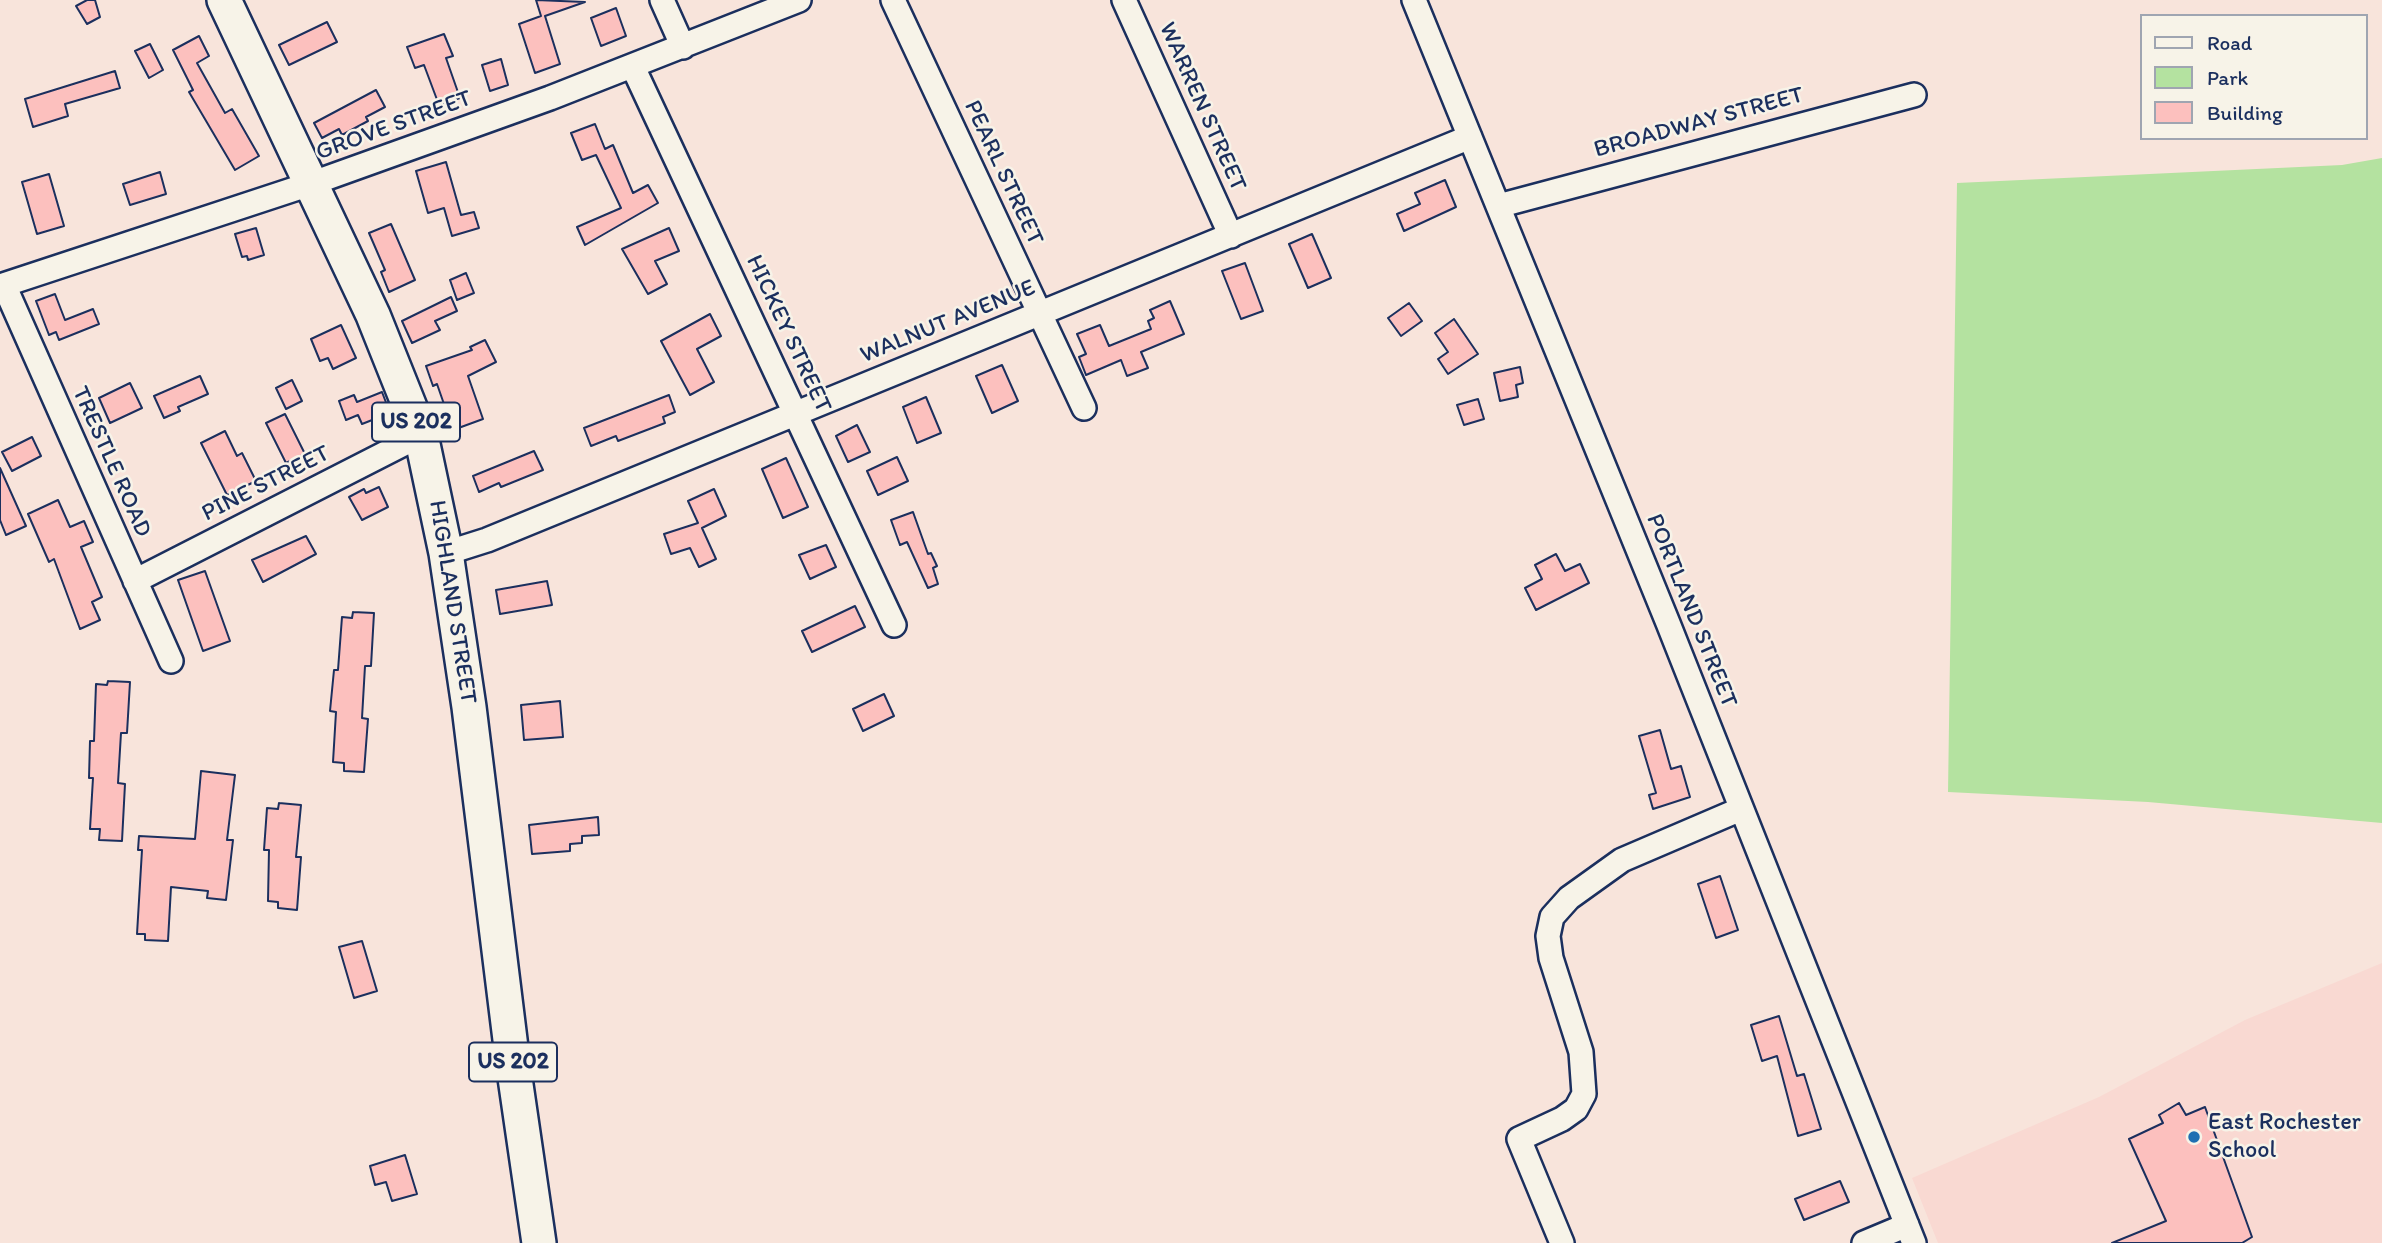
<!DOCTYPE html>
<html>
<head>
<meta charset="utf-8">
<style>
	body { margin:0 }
	#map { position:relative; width:2382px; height:1243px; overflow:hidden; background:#f8e4db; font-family:Itim,sans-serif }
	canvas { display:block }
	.legend { position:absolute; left:2140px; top:14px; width:228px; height:126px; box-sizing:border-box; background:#f7f3e8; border:2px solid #9fa5b1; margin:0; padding:9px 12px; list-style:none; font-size:21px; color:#1b2f5e }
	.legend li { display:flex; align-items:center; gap:14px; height:35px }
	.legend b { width:35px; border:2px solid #9fa5b1 }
</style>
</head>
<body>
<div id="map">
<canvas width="2382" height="1243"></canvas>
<ul class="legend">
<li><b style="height:9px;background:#f7f3e8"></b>Road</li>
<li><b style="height:19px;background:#b4e2a0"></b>Park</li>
<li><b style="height:19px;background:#fcc0be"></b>Building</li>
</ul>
</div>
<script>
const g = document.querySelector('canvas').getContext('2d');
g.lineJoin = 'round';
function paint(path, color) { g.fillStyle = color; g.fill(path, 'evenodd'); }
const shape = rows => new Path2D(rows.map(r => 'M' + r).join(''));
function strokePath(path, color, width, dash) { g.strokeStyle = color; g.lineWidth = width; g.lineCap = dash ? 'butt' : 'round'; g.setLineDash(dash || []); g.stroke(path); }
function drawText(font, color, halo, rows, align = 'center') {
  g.font = font + ' Itim,sans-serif'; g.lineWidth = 5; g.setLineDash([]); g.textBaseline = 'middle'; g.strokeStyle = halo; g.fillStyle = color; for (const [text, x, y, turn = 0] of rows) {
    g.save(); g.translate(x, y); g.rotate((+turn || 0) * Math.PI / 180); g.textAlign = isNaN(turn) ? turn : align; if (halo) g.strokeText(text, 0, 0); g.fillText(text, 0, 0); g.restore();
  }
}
paint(shape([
	[2382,963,2382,1243,1938,1243,1912,1178,2099,1097,2245,1020]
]), '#f9d9d2');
paint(shape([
	[2382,158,2382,823,2148,802,1948,792,1957,183,2342,165]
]), '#b4e2a0');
const building = shape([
	[87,0,95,0,100,17,87,24,76,6,87,0],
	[536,0,585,2,545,16,560,64,535,73,519,24,541,16,536,0],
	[616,8,626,36,601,46,591,18,616,8],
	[327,22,337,42,289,65,279,45,327,22],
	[444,34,453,56,446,58,460,98,439,105,424,65,415,68,407,47,444,34],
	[199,36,209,56,197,63,225,113,232,109,259,156,235,170,189,92,193,90,173,50,199,36],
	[150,44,163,70,149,78,135,51,150,44],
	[501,59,508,85,490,91,482,65,501,59],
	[115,71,120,88,65,104,68,116,33,127,25,99,115,71],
	[376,90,385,107,366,117,368,121,342,135,339,129,322,138,314,123,376,90],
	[595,124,605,149,613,145,633,193,648,185,658,203,585,245,577,227,621,208,596,155,582,160,571,133,595,124],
	[446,162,461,215,474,212,479,228,452,236,444,208,428,213,416,171,446,162],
	[160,172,166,194,130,205,123,184,160,172],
	[49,174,64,226,37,234,22,182,49,174],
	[1445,180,1456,207,1404,231,1397,214,1420,204,1415,193,1445,180],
	[391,224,415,280,389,292,381,272,385,270,369,233,391,224],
	[256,228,264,255,248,260,247,256,242,257,235,234,256,228],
	[669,228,679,251,655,261,667,284,648,294,622,249,669,228],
	[1312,234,1331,278,1308,288,1289,244,1312,234],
	[1245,263,1263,311,1241,319,1222,271,1245,263],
	[466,273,474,293,457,300,450,280,466,273],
	[55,294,65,320,93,309,99,324,59,340,56,332,49,335,36,301,55,294],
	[451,297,457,311,435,321,440,330,412,343,402,321,451,297],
	[1170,301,1184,334,1141,352,1148,368,1127,376,1121,360,1086,375,1079,357,1086,354,1077,334,1100,325,1109,346,1151,329,1148,321,1154,318,1150,310,1170,301],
	[1409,303,1422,321,1401,336,1388,318,1409,303],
	[710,314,721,336,697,349,714,382,690,395,661,341,710,314],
	[1454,319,1478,354,1448,374,1438,359,1448,352,1435,333,1454,319],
	[341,325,356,358,333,369,328,358,320,361,311,339,341,325],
	[485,340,496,362,468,376,483,419,453,430,437,384,433,386,426,366,472,350,470,347,485,340],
	[1002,365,1018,401,992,413,976,376,1002,365],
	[1520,367,1523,383,1516,385,1518,397,1500,401,1494,373,1520,367],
	[200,376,208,394,178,407,180,411,164,418,154,396,200,376],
	[292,380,302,401,286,409,276,388,292,380],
	[130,383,142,408,110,423,99,398,130,383],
	[382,392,390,413,362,424,358,415,346,420,339,401,354,395,357,402,382,392],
	[669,395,675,412,663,417,665,423,618,441,616,436,591,446,584,428,669,395],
	[926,397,941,433,917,443,903,407,926,397],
	[1478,399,1484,419,1464,425,1457,405,1478,399],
	[285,414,305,454,286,463,266,423,285,414],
	[857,425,870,452,848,462,836,436,857,425],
	[225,431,237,456,242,453,256,481,227,495,201,443,225,431],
	[32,437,41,456,12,471,2,452,32,437],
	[534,451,543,470,501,487,499,483,479,492,473,476,534,451],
	[897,457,908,481,878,495,867,471,897,457],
	[786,458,808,507,783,518,762,469,786,458],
	[0,468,26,526,6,535,0,520,0,468],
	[379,487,388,507,362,520,349,497,364,489,366,493,379,487],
	[714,489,726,516,702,528,716,559,699,567,690,548,671,554,664,534,698,523,688,501,714,489],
	[58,500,70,527,84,521,93,542,81,547,102,597,92,602,100,620,80,629,54,559,49,562,28,514,58,500],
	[913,512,928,554,931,553,937,566,933,568,938,584,928,588,907,542,900,545,891,520,913,512],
	[306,536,316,554,263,582,252,560,306,536],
	[826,545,836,567,810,579,799,555,826,545],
	[1556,554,1565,571,1580,564,1589,583,1536,610,1525,588,1542,579,1535,565,1556,554],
	[205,571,230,641,203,651,178,580,205,571],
	[547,581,552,605,500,614,496,590,547,581],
	[855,606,865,627,812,652,802,631,855,606],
	[353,612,374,613,371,666,365,666,362,718,368,719,364,772,344,771,344,763,333,762,336,712,330,711,334,670,338,670,342,617,352,618,353,612],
	[108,681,130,682,127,733,121,733,118,783,125,784,122,841,99,840,100,829,90,829,93,778,89,778,90,741,94,741,96,684,107,685,108,681],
	[884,694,894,716,863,731,853,709,884,694],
	[560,701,563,737,524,740,521,705,560,701],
	[1660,730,1671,769,1681,766,1690,797,1653,809,1649,795,1656,793,1639,736,1660,730],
	[201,771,235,775,227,840,233,840,226,900,207,898,208,891,171,887,168,941,145,940,145,934,137,934,142,850,138,850,139,836,195,839,201,771],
	[279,803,301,805,296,857,301,857,297,910,278,908,278,902,268,901,269,850,264,850,267,808,278,809,279,803],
	[598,817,599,835,582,836,582,843,570,844,570,851,532,854,529,825,598,817],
	[1720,876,1738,930,1716,938,1698,884,1720,876],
	[362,941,377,991,354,998,339,947,362,941],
	[1779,1016,1797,1076,1804,1074,1821,1129,1798,1136,1777,1056,1762,1061,1751,1025,1779,1016],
	[2179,1103,2186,1115,2205,1107,2252,1237,2242,1243,2112,1243,2166,1221,2129,1139,2163,1123,2159,1115,2179,1103],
	[405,1155,417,1194,392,1201,386,1182,375,1185,370,1166,405,1155],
	[1840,1181,1849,1202,1804,1220,1795,1199,1840,1181]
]);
paint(building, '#fcc0be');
strokePath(building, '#1b2f5e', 2);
const minor = shape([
	[662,0,683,47],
	[893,0,1084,408],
	[1124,0,1231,236],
	[1414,0,1668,623,1914,1243],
	[633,67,894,625],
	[1498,206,1914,95],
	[4,285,171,661],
	[0,286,313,183,550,98,799,0],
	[446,553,487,540,614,488,1470,137],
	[135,581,421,435],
	[1562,1243,1519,1139,1562,1119,1576,1109,1584,1094,1581,1052,1551,958,1548,936,1552,917,1569,898,1622,860,1741,809],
	[1864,1243,1907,1225]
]);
const highway = shape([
	[224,0,373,315,421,435,446,553,469,707,513,1064,539,1243]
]);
strokePath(minor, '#1b2f5e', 28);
strokePath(highway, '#1b2f5e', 38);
strokePath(minor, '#f7f3e8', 23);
strokePath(highway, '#f7f3e8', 33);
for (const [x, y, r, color] of [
	[2194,1137,7,"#1f6fb2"]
]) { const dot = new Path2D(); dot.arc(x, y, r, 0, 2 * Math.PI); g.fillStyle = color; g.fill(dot); strokePath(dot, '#f7f3e8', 2.5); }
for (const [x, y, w] of [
	[416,422,88],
	[513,1062,88]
]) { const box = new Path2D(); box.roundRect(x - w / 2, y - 19.5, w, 39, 5); g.fillStyle = '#f7f3e8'; g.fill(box); strokePath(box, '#1b2f5e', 2); }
drawText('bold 23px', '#1b2f5e', null, [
	["US 202",416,422],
	["US 202",513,1062]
]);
drawText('24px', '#1b2f5e', '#f7f3e8', [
	["WARREN STREET",1202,107,66],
	["BROADWAY STREET",1699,123,-15],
	["GROVE STREET",394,126,-20],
	["PEARL STREET",1003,173,65],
	["WALNUT AVENUE",948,322,-22],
	["HICKEY STREET",788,334,65],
	["TRESTLE ROAD",111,462,66],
	["PINE STREET",266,484,-27],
	["HIGHLAND STREET",452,602,81],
	["PORTLAND STREET",1691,611,68]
]);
drawText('24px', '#1b2f5e', '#f7f3e8', [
	["East Rochester",2208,1123],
	["School",2208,1151]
], 'left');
</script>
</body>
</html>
